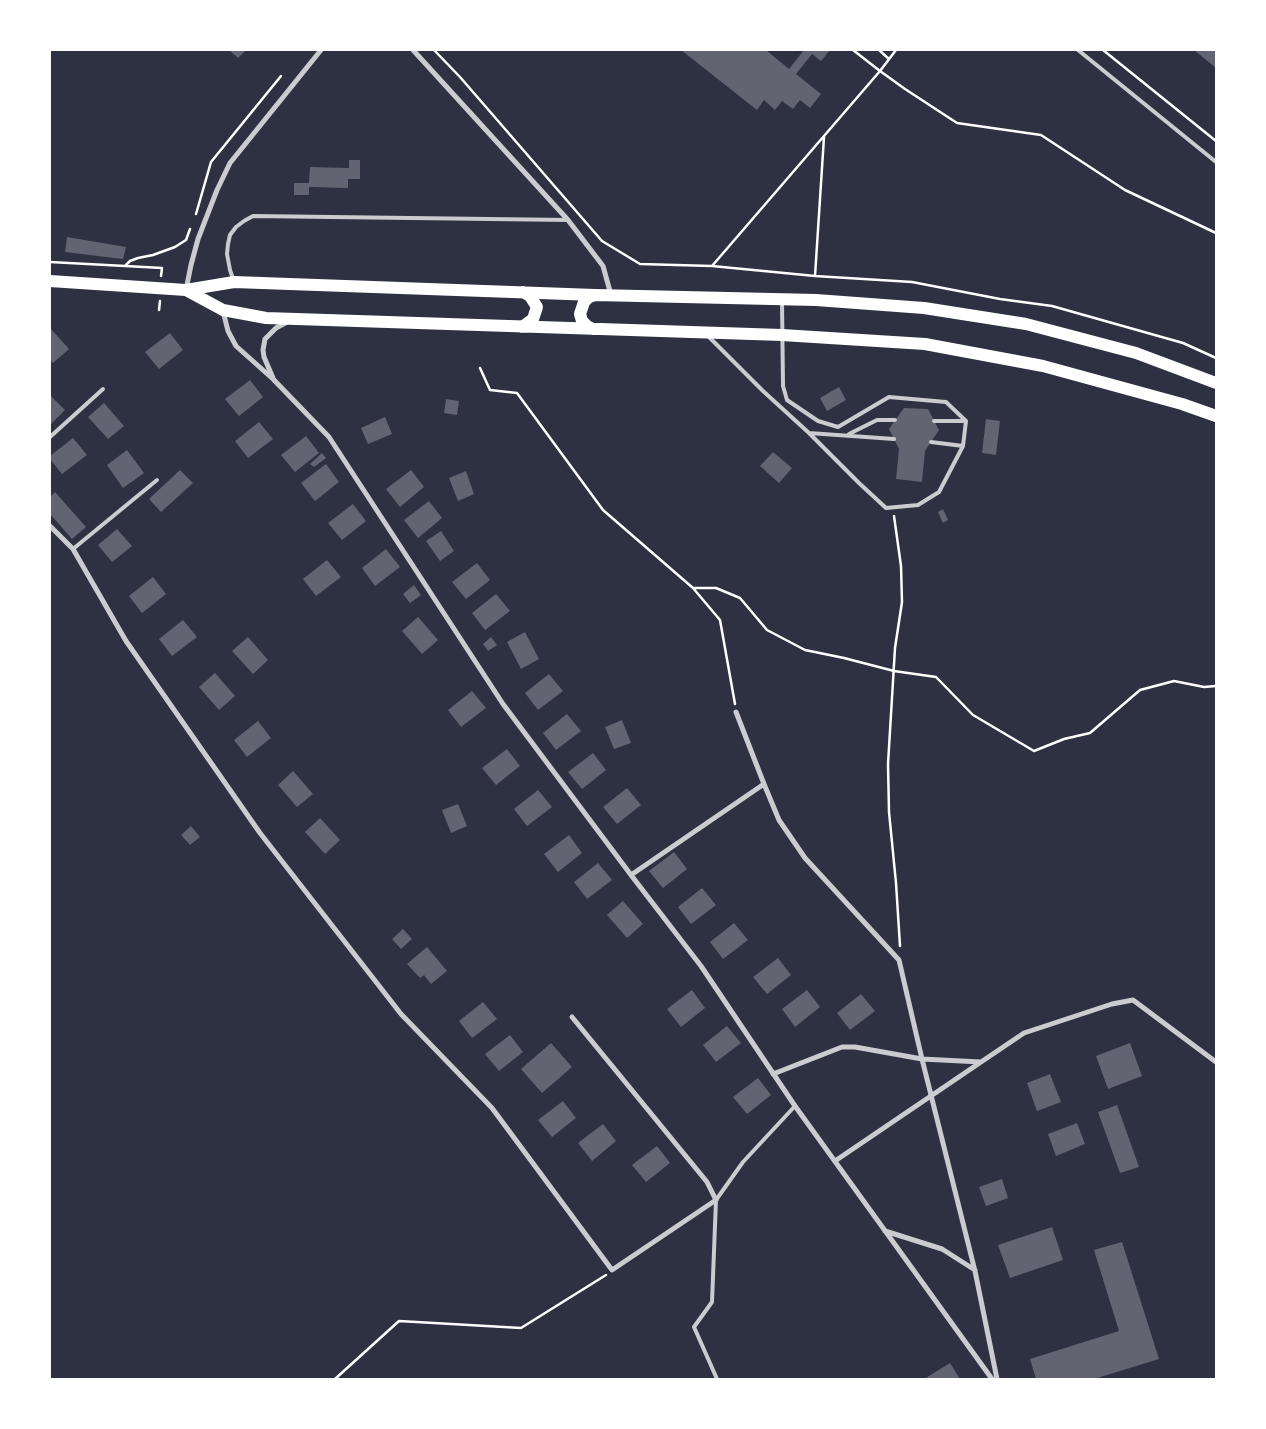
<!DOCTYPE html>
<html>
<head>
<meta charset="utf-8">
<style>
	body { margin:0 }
	#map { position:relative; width:1266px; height:1429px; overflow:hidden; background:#2d3142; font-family:"Exo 2",sans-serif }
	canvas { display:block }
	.frame { position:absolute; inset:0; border:51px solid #fff; pointer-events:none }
</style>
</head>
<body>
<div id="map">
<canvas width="1266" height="1429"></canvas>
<div class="frame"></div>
</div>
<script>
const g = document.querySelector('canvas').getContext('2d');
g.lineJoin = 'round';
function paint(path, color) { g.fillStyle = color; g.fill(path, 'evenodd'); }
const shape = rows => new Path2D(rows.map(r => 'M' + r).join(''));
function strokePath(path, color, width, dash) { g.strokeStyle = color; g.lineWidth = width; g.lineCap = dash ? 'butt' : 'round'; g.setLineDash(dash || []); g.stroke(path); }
paint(shape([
	[229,50,246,50,238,58],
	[681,50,766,50,789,69,804,50,830,50,821,61,812,54,796,74,821,94,810,108,800,100,793,109,782,101,775,110,764,100,757,110],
	[1194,50,1216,50,1216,68],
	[349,160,360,160,360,179,348,179,348,188,309,187,309,195,294,195,294,183,309,183,310,167,349,168],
	[67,237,126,247,123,259,65,252],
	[50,328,69,349,53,363,50,360],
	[170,333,183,350,159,369,145,352],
	[250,380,263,397,239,416,225,399],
	[839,387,846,400,827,411,820,398],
	[50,395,65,410,50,425],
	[446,399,459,401,457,415,444,413],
	[104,403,124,426,108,439,88,417],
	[904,408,928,409,939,430,925,451,922,482,896,479,899,449,889,429],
	[385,417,392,434,368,444,361,428],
	[986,419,1000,421,996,455,982,453],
	[259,422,273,439,248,458,235,441],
	[306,436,319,453,295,472,281,455],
	[73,438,87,455,62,474,50,459,50,456],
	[127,450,144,473,123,488,107,465],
	[773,452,792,468,779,483,760,466],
	[322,453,326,458,314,467,310,464],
	[326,464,339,482,315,501,301,483],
	[180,470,193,483,161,512,149,499],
	[411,470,424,487,400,507,386,489],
	[466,471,474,494,458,501,449,478],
	[55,492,86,527,72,539,50,514,50,497],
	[429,501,442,518,418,538,404,520],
	[353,504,366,521,342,540,328,523],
	[943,509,948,520,943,523,938,512],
	[117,529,132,546,112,562,98,545],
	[441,531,454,551,440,561,426,541],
	[386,549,400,567,375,586,362,568],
	[327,560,341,577,316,596,303,579],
	[477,563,490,580,466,599,452,582],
	[153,577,166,594,142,613,129,596],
	[414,585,421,595,410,603,403,594],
	[496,594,510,611,485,630,472,613],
	[418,617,438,640,422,654,402,631],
	[183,620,197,637,172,656,159,639],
	[525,632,539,659,521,669,507,642],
	[248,637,268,660,253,674,232,651],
	[491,637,497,645,488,651,483,644],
	[215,673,235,696,219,710,199,687],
	[549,674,563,691,538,710,525,693],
	[472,691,486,708,461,727,448,710],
	[567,714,581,731,556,750,543,733],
	[622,720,631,743,614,749,605,727],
	[258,721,271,738,247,757,234,740],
	[507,749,520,766,496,785,482,768],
	[593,753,606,770,582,789,568,772],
	[293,771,313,794,297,807,278,785],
	[627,788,641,805,617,824,603,807],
	[538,790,552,807,527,826,514,809],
	[458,804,467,826,451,833,442,810],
	[320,818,340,840,325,854,305,832],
	[191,826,200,837,190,845,181,835],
	[569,835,582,853,558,872,544,854],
	[674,852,687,869,663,888,649,871],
	[598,863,612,880,587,899,574,882],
	[702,888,716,905,691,924,678,907],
	[623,901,643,924,627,938,607,915],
	[734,923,748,940,723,959,710,942],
	[403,929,412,939,401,949,392,939],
	[427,947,447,971,431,984,424,975,420,978,407,964],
	[778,958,791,975,767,994,753,977],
	[692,990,705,1008,681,1027,667,1009],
	[807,990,820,1007,795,1027,782,1009],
	[861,994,875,1011,850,1030,837,1013],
	[483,1002,497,1019,472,1038,459,1021],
	[727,1026,741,1043,716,1062,703,1045],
	[510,1035,523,1052,499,1071,485,1054],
	[551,1043,572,1067,542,1093,521,1069],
	[1130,1043,1142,1076,1108,1089,1096,1056],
	[1050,1074,1061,1102,1037,1111,1027,1083],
	[758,1078,771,1095,747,1114,733,1097],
	[563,1101,576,1118,552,1137,538,1120],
	[1117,1105,1139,1167,1120,1173,1098,1112],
	[1077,1123,1085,1144,1056,1156,1048,1134],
	[603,1124,616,1141,592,1161,578,1143],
	[657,1146,670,1163,646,1182,632,1165],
	[1002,1179,1008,1198,986,1206,979,1187],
	[1052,1227,1063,1260,1010,1278,998,1245],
	[1122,1242,1159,1359,1094,1379,1036,1379,1030,1359,1119,1331,1094,1250],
	[950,1363,960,1379,924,1379]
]), '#626471');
strokePath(shape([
	[434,50,460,77,602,241,640,264,712,266,815,276,912,282,1000,299,1052,306,1183,343,1216,358],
	[879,50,889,59],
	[896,50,880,71,905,89,957,123,1041,135,1125,190,1216,233],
	[1103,50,1216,141],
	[196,214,211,162,281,76],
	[50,262,125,266],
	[712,266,880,71,853,50],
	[161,276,162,268,125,266,130,261,138,258,153,255,175,247,186,240,190,229],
	[815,276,824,137],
	[159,310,160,301],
	[480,368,490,390,517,393,603,510,693,588,720,620,735,704],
	[894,516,901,566,902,602,895,648,888,764,889,812,896,883,900,946],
	[693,588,716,588,740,598,767,630,805,650,844,658,894,671,936,677,973,715,1034,751,1064,739,1090,733,1140,690,1174,681,1204,687,1216,686],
	[335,1379,399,1321,521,1328,606,1275]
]), '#fff', 2.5);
strokePath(shape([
	[1078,50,1216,162],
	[233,279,230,270,227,254,228,244,230,235,236,227,244,221,253,216,568,220],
	[782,301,783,386,787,400,818,421,838,427,889,397,946,402,966,421],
	[707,335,763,391,809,433,894,439],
	[934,421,966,421],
	[809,433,859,483,886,508,918,505,939,492,963,446],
	[849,434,877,420,895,420],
	[50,437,103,389],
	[931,442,963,446,966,421],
	[73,549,157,480],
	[717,1379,694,1327,712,1302,716,1200,743,1162,795,1106]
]), '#caccd0', 4);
strokePath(shape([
	[413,50,568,220,603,266,611,295],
	[186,290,191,265,198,239,217,190,230,163,321,50],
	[223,311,228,331,236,346,273,379,329,437,503,704,631,875,701,966,795,1106,992,1379],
	[273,378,264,357,263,350,265,339,276,328,287,322],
	[50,526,73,549,126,641,260,833,401,1014,492,1108,612,1270,716,1200,707,1182,572,1017],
	[736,712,764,784],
	[631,875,764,784,779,820,805,858,899,960,922,1059,975,1271,997,1379],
	[773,1074,842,1047,855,1047,922,1059,981,1062,1024,1033,1112,1004,1133,1000,1216,1062],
	[835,1161,981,1062],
	[885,1231,942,1249,975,1270]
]), '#caccd0', 5);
strokePath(shape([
	[50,281,186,290,234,282,595,295,816,300,924,308,1026,324,1136,353,1216,383],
	[186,290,223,310,266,318,782,335,925,344,1043,366,1182,404,1216,416],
	[522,327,533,319,537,307,530,296,523,292],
	[593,329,587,326,582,321,580,314,584,302,589,297,595,295]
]), '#fff', 12);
</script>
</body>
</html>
